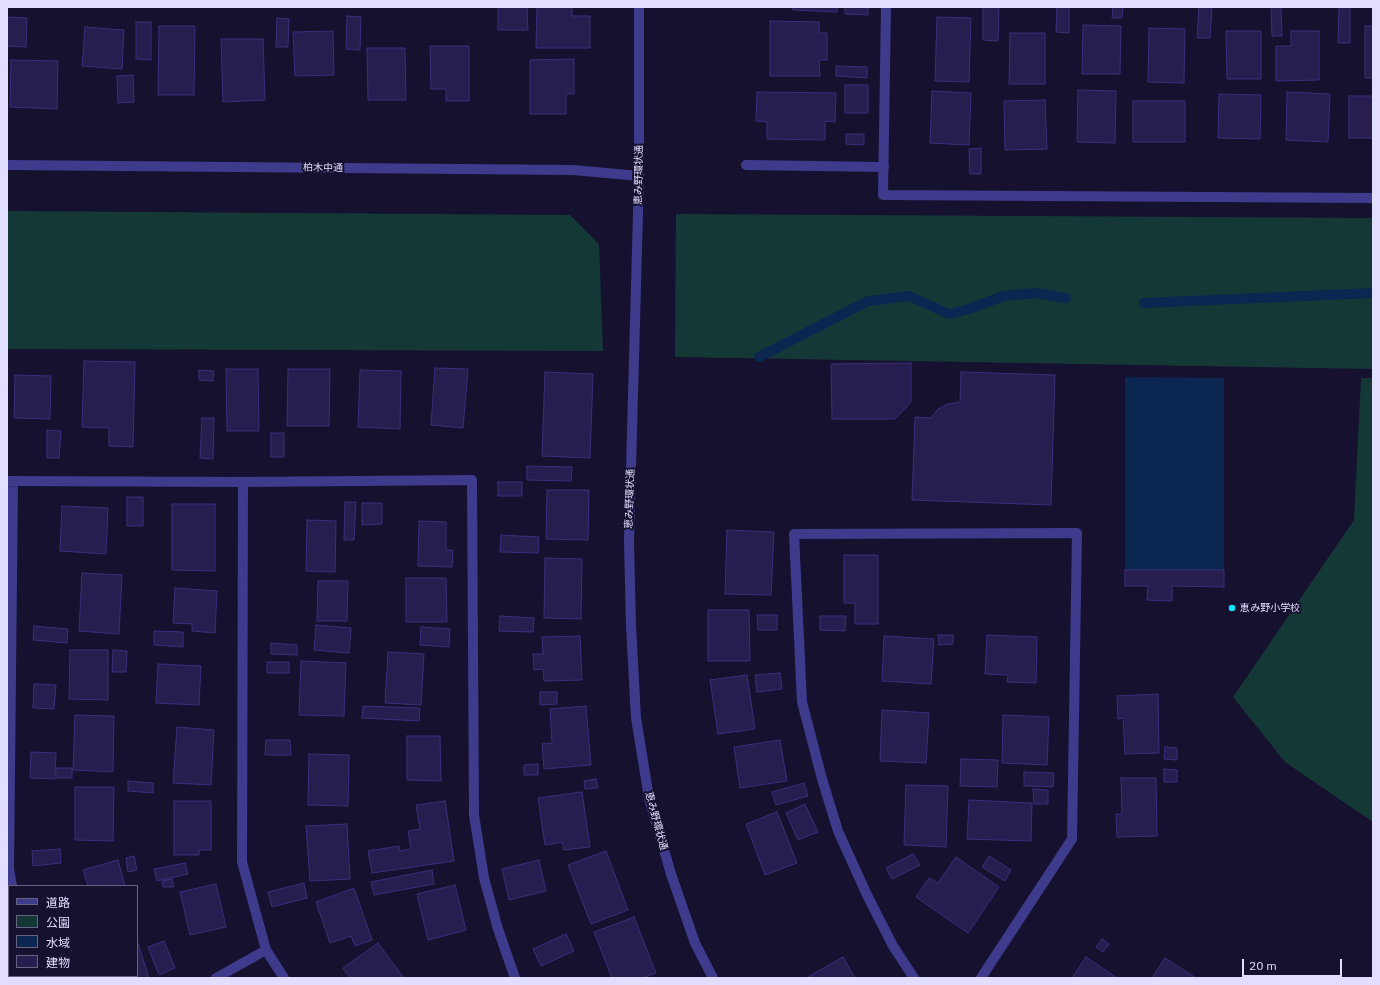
<!DOCTYPE html>
<html>
<head>
<meta charset="utf-8">
<style>
	body { margin:0 }
	#map { position:relative; width:1380px; height:985px; overflow:hidden; background:#16112e; font-family:"IBM Plex Sans","Noto Sans JP",sans-serif }
	canvas { display:block }
	.frame { position:absolute; inset:0; border:8px solid #e1deff; pointer-events:none }
	.legend { position:absolute; left:8px; top:885px; width:130px; height:92px; box-sizing:border-box; background:#16112e; border:1px solid #676382; margin:0; padding:5px 7px; list-style:none; font-size:12px; color:#e1deff }
	.legend li { display:flex; align-items:center; gap:8px; height:20px }
	.legend b { width:20px; border:1px solid #676382 }
	.scale { position:absolute; left:1242px; top:959px; width:100px; height:18px; box-sizing:border-box; border:2px solid #e1deff; border-top:0; padding-left:5px; font-size:12px; line-height:14px; white-space:nowrap; color:#e1deff; -webkit-text-stroke:3px #16112e; paint-order:stroke }
</style>
</head>
<body>
<div id="map">
<canvas width="1380" height="985"></canvas>
<div class="frame"></div>
<ul class="legend">
<li><b style="height:5px;background:#3e3b8d"></b>道路</li>
<li><b style="height:11px;background:#143836"></b>公園</li>
<li><b style="height:11px;background:#0c2652"></b>水域</li>
<li><b style="height:11px;background:#271d4f"></b>建物</li>
</ul>
<div class="scale">20 m</div>
</div>
<script>
const g = document.querySelector('canvas').getContext('2d');
g.lineJoin = 'round';
function paint(path, color) { g.fillStyle = color; g.fill(path, 'evenodd'); }
const shape = rows => new Path2D(rows.map(r => 'M' + r).join(''));
function strokePath(path, color, width, dash) { g.strokeStyle = color; g.lineWidth = width; g.lineCap = dash ? 'butt' : 'round'; g.setLineDash(dash || []); g.stroke(path); }
function drawText(font, color, halo, rows, align = 'center') {
  g.font = font + ' "IBM Plex Sans","Noto Sans JP",sans-serif'; g.lineWidth = 4; g.setLineDash([]); g.textBaseline = 'middle'; g.strokeStyle = halo; g.fillStyle = color; for (const [text, x, y, turn = 0] of rows) {
    g.save(); g.translate(x, y); g.rotate((+turn || 0) * Math.PI / 180); g.textAlign = isNaN(turn) ? turn : align; if (halo) g.strokeText(text, 0, 0); g.fillText(text, 0, 0); g.restore();
  }
}
paint(shape([
	[7,211,570,215,599,244,603,351,7,349],
	[676,214,1373,218,1373,369,675,357],
	[1361,378,1373,378,1373,822,1285,762,1233,697,1354,520]
]), '#143836');
paint(shape([
	[1125,377,1224,378,1224,570,1125,570]
]), '#0c2652');
strokePath(shape([
	[1144,303,1373,293],
	[759,357,868,301,909,296,949,314,969,309,1003,296,1036,293,1066,298]
]), '#0c2652', 10);
const building = shape([
	[498,7,527,7,528,30,498,30,498,7],
	[537,7,572,7,572,16,590,16,590,48,536,48,537,7],
	[793,7,837,7,837,12,793,10,793,7],
	[845,7,868,7,868,15,845,14,845,7],
	[983,7,999,7,998,41,983,40,983,7],
	[1057,7,1069,7,1069,33,1056,32,1057,7],
	[1113,7,1123,7,1122,18,1112,18,1113,7],
	[1199,7,1212,7,1210,38,1197,38,1199,7],
	[1271,7,1281,7,1282,36,1272,36,1271,7],
	[1339,7,1350,7,1350,43,1338,43,1339,7],
	[347,16,361,17,360,50,346,49,347,16],
	[7,17,27,18,26,47,7,46,7,17],
	[937,17,971,18,969,82,935,81,937,17],
	[277,18,289,19,288,47,276,47,277,18],
	[770,21,819,22,819,33,827,33,827,60,819,60,820,76,770,76,770,21],
	[136,22,151,22,151,60,136,59,136,22],
	[1083,25,1121,26,1120,74,1082,74,1083,25],
	[159,26,195,26,194,95,158,95,159,26],
	[1365,26,1373,26,1373,78,1365,78,1365,26],
	[85,27,124,30,122,69,82,66,85,27],
	[1149,28,1185,29,1184,83,1148,82,1149,28],
	[333,31,334,75,295,76,293,32,333,31],
	[1226,31,1261,31,1261,79,1227,79,1226,31],
	[1291,31,1319,31,1319,80,1276,81,1276,46,1291,46,1291,31],
	[1010,33,1045,33,1045,84,1009,84,1010,33],
	[221,39,263,39,265,100,223,102,221,39],
	[430,46,469,46,469,101,446,101,446,89,431,89,430,46],
	[367,48,405,48,406,100,368,100,367,48],
	[574,59,574,94,566,94,566,114,530,114,530,60,574,59],
	[11,60,58,61,57,109,10,107,11,60],
	[836,66,867,67,867,78,836,76,836,66],
	[133,75,134,102,118,103,117,76,133,75],
	[845,85,868,85,868,113,845,113,845,85],
	[1078,90,1116,91,1115,143,1077,142,1078,90],
	[932,91,971,93,969,145,930,143,932,91],
	[757,92,836,93,835,122,825,121,825,140,767,139,767,122,756,121,757,92],
	[1287,92,1330,94,1328,142,1286,140,1287,92],
	[1219,94,1261,95,1260,139,1218,138,1219,94],
	[1349,96,1373,96,1373,138,1349,138,1349,96],
	[1045,100,1047,149,1005,150,1004,101,1045,100],
	[1133,101,1185,101,1185,142,1133,142,1133,101],
	[846,134,864,134,864,145,846,144,846,134],
	[981,148,981,174,970,174,969,149,981,148],
	[84,361,135,362,133,447,109,446,109,428,82,427,84,361],
	[911,363,911,402,895,419,832,419,831,364,911,363],
	[435,368,468,369,463,428,431,425,435,368],
	[226,369,258,369,259,431,227,431,226,369],
	[288,369,330,369,329,426,287,426,288,369],
	[199,370,214,371,213,381,199,380,199,370],
	[360,370,401,371,400,429,358,427,360,370],
	[545,372,593,374,590,458,542,456,545,372],
	[961,372,1055,375,1051,505,912,500,915,417,931,418,938,409,948,404,960,402,961,372],
	[15,375,51,376,50,419,14,418,15,375],
	[202,418,214,418,213,459,200,458,202,418],
	[47,430,61,431,59,458,47,458,47,430],
	[271,433,284,433,284,457,271,457,271,433],
	[527,466,572,467,571,481,527,480,527,466],
	[498,482,522,482,522,496,498,496,498,482],
	[547,490,589,490,588,540,546,539,547,490],
	[127,497,143,497,143,526,127,526,127,497],
	[345,502,356,502,354,540,344,540,345,502],
	[362,503,382,503,382,524,362,525,362,503],
	[172,504,215,504,215,571,172,570,172,504],
	[62,506,108,508,106,554,60,551,62,506],
	[307,520,336,521,335,572,306,571,307,520],
	[419,521,446,522,446,550,453,550,452,567,418,566,419,521],
	[727,530,774,532,771,595,725,594,727,530],
	[501,535,539,537,538,553,500,552,501,535],
	[844,555,878,555,878,624,855,624,855,603,844,603,844,555],
	[545,558,582,559,581,619,544,618,545,558],
	[1125,570,1224,570,1224,587,1172,586,1172,601,1147,600,1148,586,1125,586,1125,570],
	[82,573,122,575,119,634,79,631,82,573],
	[406,578,446,578,447,622,406,622,406,578],
	[318,581,348,581,347,621,317,621,318,581],
	[175,588,217,591,215,633,192,631,192,624,173,623,175,588],
	[708,610,749,610,750,661,708,661,708,610],
	[757,615,777,615,777,630,758,630,757,615],
	[500,616,534,618,533,632,499,631,500,616],
	[820,616,846,616,845,631,820,630,820,616],
	[316,625,351,628,349,653,314,650,316,625],
	[34,626,68,629,67,643,33,640,34,626],
	[421,627,450,629,449,647,420,645,421,627],
	[154,631,183,632,183,647,154,645,154,631],
	[938,635,953,635,953,644,939,645,938,635],
	[987,635,1037,637,1036,683,1007,682,1008,675,985,674,987,635],
	[580,636,582,680,544,681,543,669,534,670,533,654,543,654,542,637,580,636],
	[884,636,934,639,931,684,882,681,884,636],
	[271,643,297,645,297,655,271,654,271,643],
	[70,650,108,650,108,700,69,699,70,650],
	[113,650,127,651,126,672,112,672,113,650],
	[388,652,424,654,421,705,385,703,388,652],
	[301,661,346,663,344,716,299,715,301,661],
	[267,662,289,662,289,673,267,673,267,662],
	[158,664,201,666,199,705,156,703,158,664],
	[780,673,782,689,757,692,755,675,780,673],
	[747,675,755,729,718,734,710,680,747,675],
	[34,684,56,685,54,709,33,708,34,684],
	[540,692,557,692,557,704,540,705,540,692],
	[1158,694,1159,753,1125,754,1123,718,1118,719,1117,696,1158,694],
	[363,706,420,708,419,721,362,718,363,706],
	[586,706,591,765,544,769,542,744,552,743,550,709,586,706],
	[882,710,929,713,926,763,880,761,882,710],
	[75,715,114,716,113,772,73,770,75,715],
	[1003,715,1049,717,1047,765,1002,763,1003,715],
	[177,727,214,730,211,785,173,783,177,727],
	[407,736,440,736,441,781,407,780,407,736],
	[266,740,290,740,291,755,265,755,266,740],
	[780,740,787,781,740,788,734,747,780,740],
	[1165,747,1177,748,1177,760,1164,759,1165,747],
	[31,752,56,753,55,779,30,778,31,752],
	[309,754,349,755,348,806,308,805,309,754],
	[961,759,998,760,997,787,960,786,961,759],
	[538,764,538,775,524,775,524,765,538,764],
	[57,768,72,768,72,778,57,778,57,768],
	[1164,769,1177,770,1177,782,1164,782,1164,769],
	[1024,772,1054,773,1053,787,1024,786,1024,772],
	[1121,778,1156,778,1157,836,1117,837,1116,814,1122,814,1121,778],
	[596,779,598,788,585,789,584,781,596,779],
	[128,781,153,783,153,793,128,791,128,781],
	[804,783,808,796,776,805,772,792,804,783],
	[906,785,948,786,946,847,904,845,906,785],
	[75,787,114,787,113,841,75,840,75,787],
	[1033,789,1048,790,1048,804,1034,804,1033,789],
	[582,792,590,847,564,850,562,842,545,845,538,798,582,792],
	[969,800,1032,803,1031,841,967,839,969,800],
	[174,801,211,801,211,850,199,850,199,855,174,855,174,801],
	[445,801,454,861,372,873,368,851,399,846,400,851,411,849,408,831,420,829,416,805,445,801],
	[805,804,818,832,798,840,786,813,805,804],
	[777,812,797,863,765,875,746,824,777,812],
	[347,824,350,879,310,881,306,826,347,824],
	[60,849,61,863,33,866,32,851,60,849],
	[606,851,628,910,591,924,568,865,606,851],
	[913,854,920,865,892,879,886,868,913,854],
	[134,856,137,870,128,872,126,858,134,856],
	[989,856,1011,870,1005,881,982,867,989,856],
	[956,857,999,887,968,933,916,897,929,878,938,883,956,857],
	[118,860,125,886,88,886,83,870,118,860],
	[539,860,546,891,509,900,502,869,539,860],
	[185,863,188,874,157,881,154,869,185,863],
	[432,870,434,884,374,895,371,882,432,870],
	[172,879,174,887,163,887,162,881,172,879],
	[304,883,307,898,272,907,268,892,304,883],
	[216,884,226,927,190,935,180,892,216,884],
	[455,885,466,930,428,940,417,894,455,885],
	[354,888,372,940,355,946,351,936,330,943,316,902,354,888],
	[634,917,656,973,642,978,612,978,594,932,634,917],
	[566,934,574,951,541,966,533,949,566,934],
	[1102,939,1109,944,1103,952,1096,947,1102,939],
	[137,940,149,978,108,978,108,976,137,976,137,940],
	[164,941,175,968,159,975,148,947,164,941],
	[378,943,404,978,350,978,343,968,378,943],
	[843,957,855,978,806,978,843,957],
	[1086,957,1117,978,1072,978,1086,957],
	[1165,958,1196,978,1152,978,1165,958]
]);
paint(building, '#271d4f');
strokePath(building, '#3d2e7c', 1);
strokePath(shape([
	[746,165,884,167]
]), '#3e3b8d', 10);
strokePath(shape([
	[886,7,883,195,1373,198],
	[7,481,243,482,472,480,474,815,484,878,498,929,515,978],
	[243,482,242,862,266,950,284,978],
	[12,886,9,869,13,481],
	[35,976,36,978],
	[216,978,266,950],
	[914,978,893,946,867,895,838,831,822,779,802,702,794,534,1077,533,1072,839,981,978]
]), '#3e3b8d', 10);
strokePath(shape([
	[639,7,639,176,629,541,631,626,636,718,649,798,671,874,695,943,713,978],
	[7,165,573,170,639,176]
]), '#3e3b8d', 10);
for (const [x, y, r, color] of [
	[1232,608,4,"#0ae7ff"]
]) { const dot = new Path2D(); dot.arc(x, y, r, 0, 2 * Math.PI); g.fillStyle = color; g.fill(dot); strokePath(dot, '#16112e', 1.5); }
drawText('10px', '#e1deff', '#16112e', [
	["柏木中通",323,168,1],
	["恵み野環状通",639,175,-89],
	["恵み野環状通",630,499,-88],
	["恵み野環状通",656,821,75]
]);
drawText('10px', '#e1deff', '#16112e', [
	["恵み野小学校",1240,608]
], 'left');
</script>
</body>
</html>
